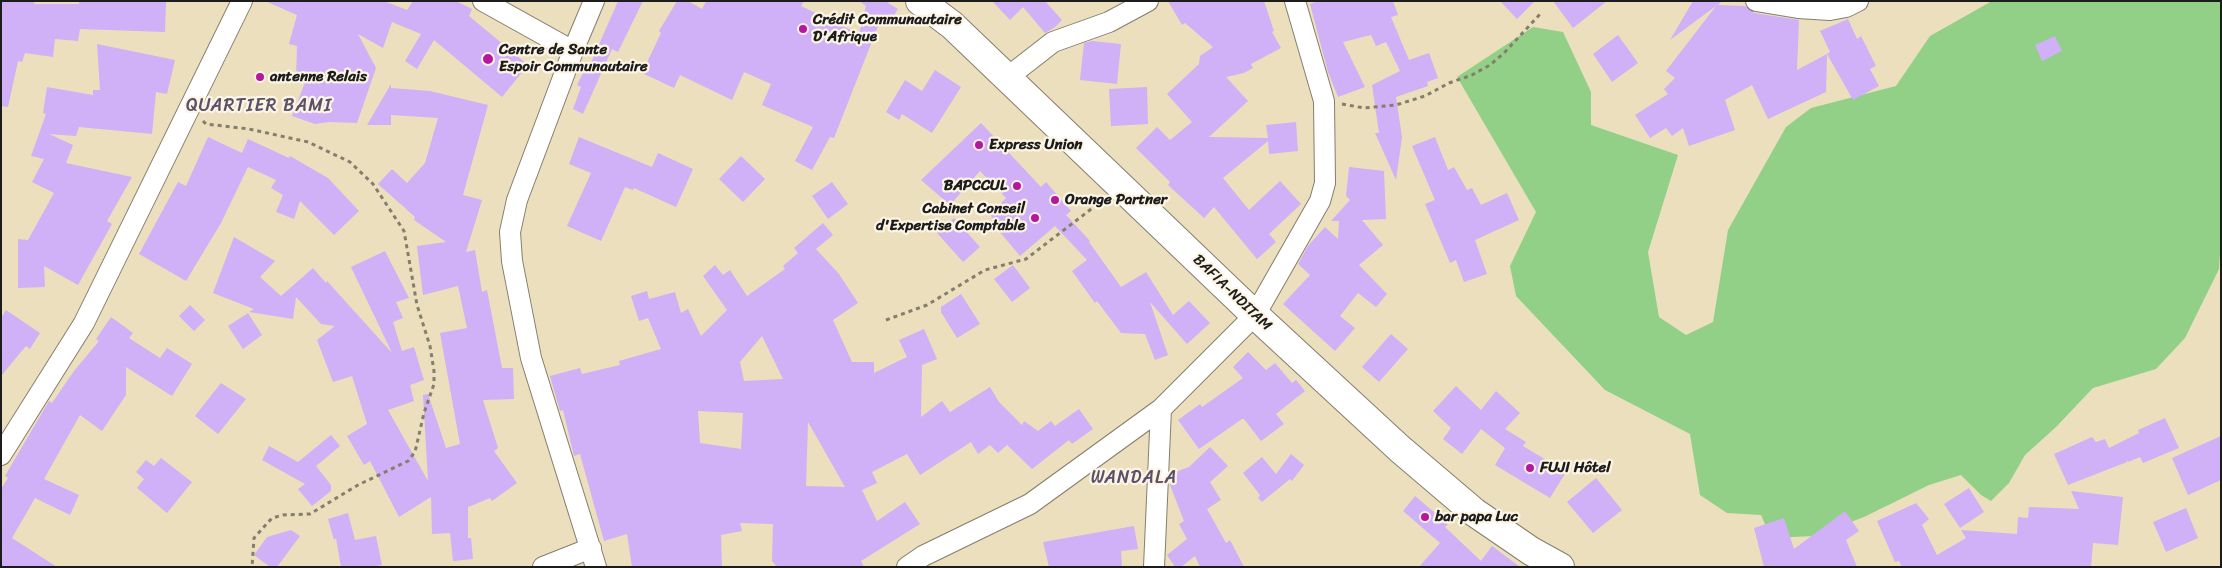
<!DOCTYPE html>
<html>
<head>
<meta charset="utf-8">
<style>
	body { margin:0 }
	#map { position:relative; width:2222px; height:568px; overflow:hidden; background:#ecdfbe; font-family:Sriracha,sans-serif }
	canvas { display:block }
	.frame { position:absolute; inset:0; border:2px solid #1c1c1c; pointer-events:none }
</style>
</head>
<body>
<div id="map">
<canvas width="2222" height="568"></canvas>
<div class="frame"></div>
</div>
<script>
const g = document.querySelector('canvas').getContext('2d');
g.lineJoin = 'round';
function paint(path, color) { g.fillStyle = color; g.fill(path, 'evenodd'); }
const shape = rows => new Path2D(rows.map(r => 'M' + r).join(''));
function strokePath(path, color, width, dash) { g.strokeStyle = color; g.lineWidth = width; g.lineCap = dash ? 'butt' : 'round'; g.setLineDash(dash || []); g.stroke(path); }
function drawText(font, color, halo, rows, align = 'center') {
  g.font = font + ' Sriracha,sans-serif'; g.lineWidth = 4.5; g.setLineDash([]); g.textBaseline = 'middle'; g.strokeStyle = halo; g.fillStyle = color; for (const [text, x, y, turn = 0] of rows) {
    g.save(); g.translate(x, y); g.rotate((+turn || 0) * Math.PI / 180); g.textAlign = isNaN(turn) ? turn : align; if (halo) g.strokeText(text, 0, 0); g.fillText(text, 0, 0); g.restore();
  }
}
paint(shape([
	[1992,1,2221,1,2221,238,2219,269,2185,338,2156,369,2093,388,2056,427,2025,455,2009,483,1991,501,1981,495,1961,475,1929,485,1864,517,1813,536,1771,538,1761,515,1727,513,1700,495,1690,434,1605,390,1516,296,1510,266,1536,212,1457,77,1533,27,1563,32,1591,92,1591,125,1678,155,1648,252,1659,317,1686,335,1713,322,1728,230,1786,127,1811,108,1896,86,1930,36]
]), '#91d086');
paint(shape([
	[1,1,35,1,34,4,79,4,79,1,166,1,165,32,80,29,78,41,55,39,53,57,25,53,22,62,18,61,8,107,1,106],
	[265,1,384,1,407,10,413,1,456,1,472,9,469,16,528,65,502,97,434,40,417,69,405,61,421,34,392,22,383,48,358,34,376,68,357,123,329,122,315,124,292,116,306,80,296,80,297,46,289,44,297,15],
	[618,1,643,1,618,52,612,49,583,114,573,109,581,87,577,85,584,71,587,72],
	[677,1,688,1,702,9,706,1,804,1,801,6,859,34,866,6,859,1,889,1,888,3,898,9,890,21,882,16,834,138,830,137,812,170,795,161,813,127,762,105,771,84,744,72,732,100,680,75,674,88,642,73,661,33,659,31],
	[992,1,1045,1,1062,20,1055,27,1045,33,1023,7,1010,20],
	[1168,1,1264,1,1274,31,1272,32,1281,48,1251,64,1253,68,1244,73,1226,77,1248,101,1209,137,1268,138,1266,125,1296,122,1298,151,1269,154,1268,141,1223,178,1249,210,1280,181,1301,204,1269,234,1276,242,1257,259,1214,207,1204,218,1168,185,1170,182,1136,148,1157,127,1170,140,1192,122,1167,94,1199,64,1200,56,1213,47,1185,23,1182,25],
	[1318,1,1393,1,1398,15,1391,17,1409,60,1429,53,1438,78,1427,82,1428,86,1396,97,1402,137,1396,180,1375,133,1379,133,1372,85,1400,71,1386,42,1376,46,1371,35,1343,42,1365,87,1338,97,1328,72,1310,4],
	[1500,1,1535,1,1517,19],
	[1553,1,1607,1,1573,28],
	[1693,1,1722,1,1718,5,1745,6,1754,13,1799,20,1797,70,1827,54,1826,92,1768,119,1752,85,1725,100,1735,130,1689,146,1683,128,1672,136,1666,128,1650,138,1635,115,1668,94,1664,89,1675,78,1666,71,1716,6,1670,40],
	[1848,19,1857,39,1861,36,1876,66,1870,69,1879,86,1853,100,1827,54,1830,52,1820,31],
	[1618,35,1638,63,1612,82,1593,54],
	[2055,36,2062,51,2042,61,2035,45],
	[1092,41,1121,44,1117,84,1080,80,1084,43],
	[97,44,175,60,167,94,156,92,152,134,79,127,76,136,49,134,73,145,66,163,132,177,107,221,112,224,78,285,44,266,45,287,18,288,18,239,28,240,54,193,32,182,44,159,31,156,46,114,43,113,47,87,93,95,93,90,100,90],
	[935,70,961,87,932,133,902,114,899,120,886,112,905,80,922,91],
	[391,84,391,88,430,91,488,105,463,195,482,200,466,252,475,250,482,292,487,290,502,368,513,368,514,399,483,400,498,448,494,451,517,483,492,501,490,498,468,507,468,538,471,538,473,559,453,561,450,533,432,534,431,497,399,517,370,461,364,465,347,436,367,424,352,376,333,382,317,340,335,326,321,324,296,297,293,319,249,312,254,309,213,293,234,237,275,261,260,277,281,296,313,268,326,283,327,281,392,353,351,267,385,251,409,298,396,302,403,318,393,322,402,351,414,347,424,380,410,385,414,401,388,410,428,481,423,395,428,394,446,448,460,444,440,333,467,328,458,286,423,295,417,246,446,242,414,220,415,217,378,184,392,169,407,183,425,163,438,118,391,115,391,125,367,125],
	[1147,87,1148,124,1111,126,1109,89],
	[981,123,1041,187,1046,182,1071,211,1066,215,1090,241,1089,242,1121,287,1146,272,1173,315,1189,301,1210,323,1187,344,1150,302,1168,355,1155,360,1145,334,1121,333,1097,301,1095,303,1072,271,1087,260,1055,226,1020,256,999,231,1002,228,990,215,1006,198,980,171,950,205,921,180],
	[208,137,242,153,248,139,289,158,290,156,328,178,359,211,334,235,300,201,294,219,276,212,283,195,271,188,276,180,248,167,221,223,186,281,139,254,178,182,186,186],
	[579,137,652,167,658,153,693,169,676,207,634,188,633,190,625,187,601,241,567,226,591,173,569,164],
	[1435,137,1448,170,1454,167,1467,190,1472,188,1481,205,1507,193,1519,220,1475,240,1487,274,1464,282,1456,260,1450,263,1425,204,1435,200,1412,146],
	[741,156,765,179,743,202,719,179],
	[1349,167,1384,171,1386,219,1362,220,1383,245,1359,265,1387,294,1376,307,1358,293,1340,316,1355,328,1335,351,1283,304,1310,275,1298,264,1308,246,1325,227,1338,239,1339,221,1331,221,1350,200,1346,196],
	[832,182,848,204,828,219,812,196],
	[954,218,980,247,963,262,937,233],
	[823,223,833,235,816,249,839,274,858,303,833,320,852,362,874,362,874,373,907,357,899,340,924,329,937,359,922,365,921,417,942,401,950,412,990,387,999,402,1022,425,1024,421,1038,431,1051,421,1055,426,1079,409,1093,429,1072,444,1069,440,1032,469,1007,445,998,453,990,445,978,454,971,442,920,475,907,454,872,472,877,483,862,490,877,521,905,502,920,524,861,561,864,567,777,567,772,561,773,524,740,523,742,531,721,535,722,567,632,567,627,534,604,541,580,454,574,456,563,410,560,411,550,376,580,368,582,374,620,365,619,361,661,349,648,318,639,321,631,296,647,291,649,299,675,292,681,313,688,309,701,336,727,310,703,276,715,265,723,275,730,270,747,296,785,269,783,266,798,253,794,248],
	[762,336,783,379,744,381,740,362],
	[698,411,743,413,741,449,700,443],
	[808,422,845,487,806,486],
	[1013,265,1030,288,1012,302,994,279],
	[961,294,980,324,957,338,941,312,941,307],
	[190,305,205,320,194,331,179,316],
	[6,310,40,333,30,349,26,346,1,376,1,318],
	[248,313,262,335,243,349,228,326],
	[111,317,133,333,129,338,160,358,167,348,192,364,172,396,126,367,126,395,102,431,80,415,44,479,79,495,70,515,35,498,12,538,57,567,1,567,1,489,8,478,5,476,49,401,52,403,74,371,99,341,96,339],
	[1391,334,1408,349,1379,382,1362,367],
	[1248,352,1266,370,1275,363,1292,383,1296,380,1305,391,1276,414,1284,424,1261,441,1244,419,1242,419,1199,449,1178,420,1200,404,1202,407,1243,378,1233,367],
	[221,383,246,399,218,434,195,416],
	[1456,386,1481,410,1496,391,1520,413,1505,429,1526,442,1523,446,1566,472,1550,498,1495,465,1505,448,1481,429,1462,454,1443,439,1451,428,1433,411],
	[2165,418,2179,448,2143,463,2140,457,2128,462,2127,460,2127,462,2068,485,2054,454,2092,437,2096,442,2105,439,2109,448,2139,433,2138,430],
	[331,435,340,446,316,466,331,485,331,491,312,506,298,489,305,484,262,460,269,446,298,462],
	[2221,436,2221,480,2188,495,2172,458],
	[1210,447,1228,466,1210,482,1221,500,1207,509,1226,543,1230,540,1244,567,1200,567,1195,556,1181,567,1175,567,1167,555,1187,539,1179,524,1184,521,1170,485,1170,474,1189,467],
	[1291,454,1304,465,1292,481,1290,479,1262,502,1258,498,1260,495,1243,473,1262,457,1276,474],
	[161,458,192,482,167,513,137,488,144,479,136,472,146,460,154,466],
	[1596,478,1622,510,1593,533,1567,502],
	[1969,488,1984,512,1960,528,1944,504],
	[2071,491,2123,497,2118,545,2093,543,2091,567,1902,567,1899,561,1895,562,1877,521,1916,503,1929,519,1922,525,1937,555,1966,538,1961,530,2017,534,2018,517,2028,518,2029,507,2079,509],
	[1415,496,1448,524,1445,527,1481,561,1492,546,1520,567,1419,567,1440,543,1403,511],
	[2186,508,2198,538,2166,552,2153,522],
	[1845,511,1859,531,1846,540,1857,567,1764,567,1754,528,1784,518,1794,549],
	[348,513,355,540,376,536,382,565,371,567,341,567,336,538,334,540,328,519],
	[1134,526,1138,549,1121,551,1122,567,1049,567,1043,542],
	[291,530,300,536,277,567,270,567,254,555,267,537]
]), '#d0b0f6');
const street = shape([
	[483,1,573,51,594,1],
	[1756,1,1798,8,1830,10,1846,7,1858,1],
	[573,51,517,200,510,232,512,261,531,358,596,567],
	[1008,77,1053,42,1109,22,1148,1],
	[1,455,84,323,242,1],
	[543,567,591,548],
	[907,567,923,556,1030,504,1161,409,1255,315,1320,201,1325,183,1324,101,1295,1],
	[1154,567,1161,409]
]);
const secondary = shape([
	[920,1,952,25,1255,315,1400,449,1474,512,1531,551,1560,567]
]);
strokePath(street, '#847e6d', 22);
strokePath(secondary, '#847e6d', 30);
strokePath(shape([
	[1342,104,1364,108,1396,105,1425,96,1449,83,1472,75,1490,65,1504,53,1542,12],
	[203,121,206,124,249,129,308,142,350,162,373,184,404,231,417,305,430,346,434,371,434,384,424,413,415,452,408,461,358,485,310,514,283,515,272,518,254,538,252,567],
	[886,320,927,305,985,270,1026,259,1103,200]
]), '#847e6d', 3, [4, 4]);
strokePath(street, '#fff', 20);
strokePath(secondary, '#fff', 28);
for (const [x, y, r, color] of [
	[803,29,5,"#b5179e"],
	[488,59,6,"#b5179e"],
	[260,77,5,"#b5179e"],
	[979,145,5,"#b5179e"],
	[1017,186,5,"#b5179e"],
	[1055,200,5,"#b5179e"],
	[1035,218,5,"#b5179e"],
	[1530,468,5,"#b5179e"],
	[1425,517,5,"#b5179e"]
]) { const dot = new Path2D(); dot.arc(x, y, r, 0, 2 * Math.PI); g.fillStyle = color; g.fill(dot); strokePath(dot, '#fcf5e5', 2); }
drawText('bold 15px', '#1c1c1c', '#fcf5e5', [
	["Crédit Communautaire",813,20],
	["D'Afrique",813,37],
	["Centre de Sante",499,50],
	["Espoir Communautaire",499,67],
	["antenne Relais",270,77],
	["Express Union",989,145],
	["BAPCCUL",1007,186,"right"],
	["Orange Partner",1065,200],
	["Cabinet Conseil",1025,209,"right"],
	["d'Expertise Comptable",1025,226,"right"],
	["FUJI Hôtel",1540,468],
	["bar papa Luc",1435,517]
], 'left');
drawText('15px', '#1c1c1c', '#fcf5e5', [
	["BAFIA-NDITAM",1232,293,44]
]);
g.letterSpacing = '1px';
drawText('18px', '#5b5068', '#fcf5e5', [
	["QUARTIER BAMI",259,106],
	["WANDALA",1134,478]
]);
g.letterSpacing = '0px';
</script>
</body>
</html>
